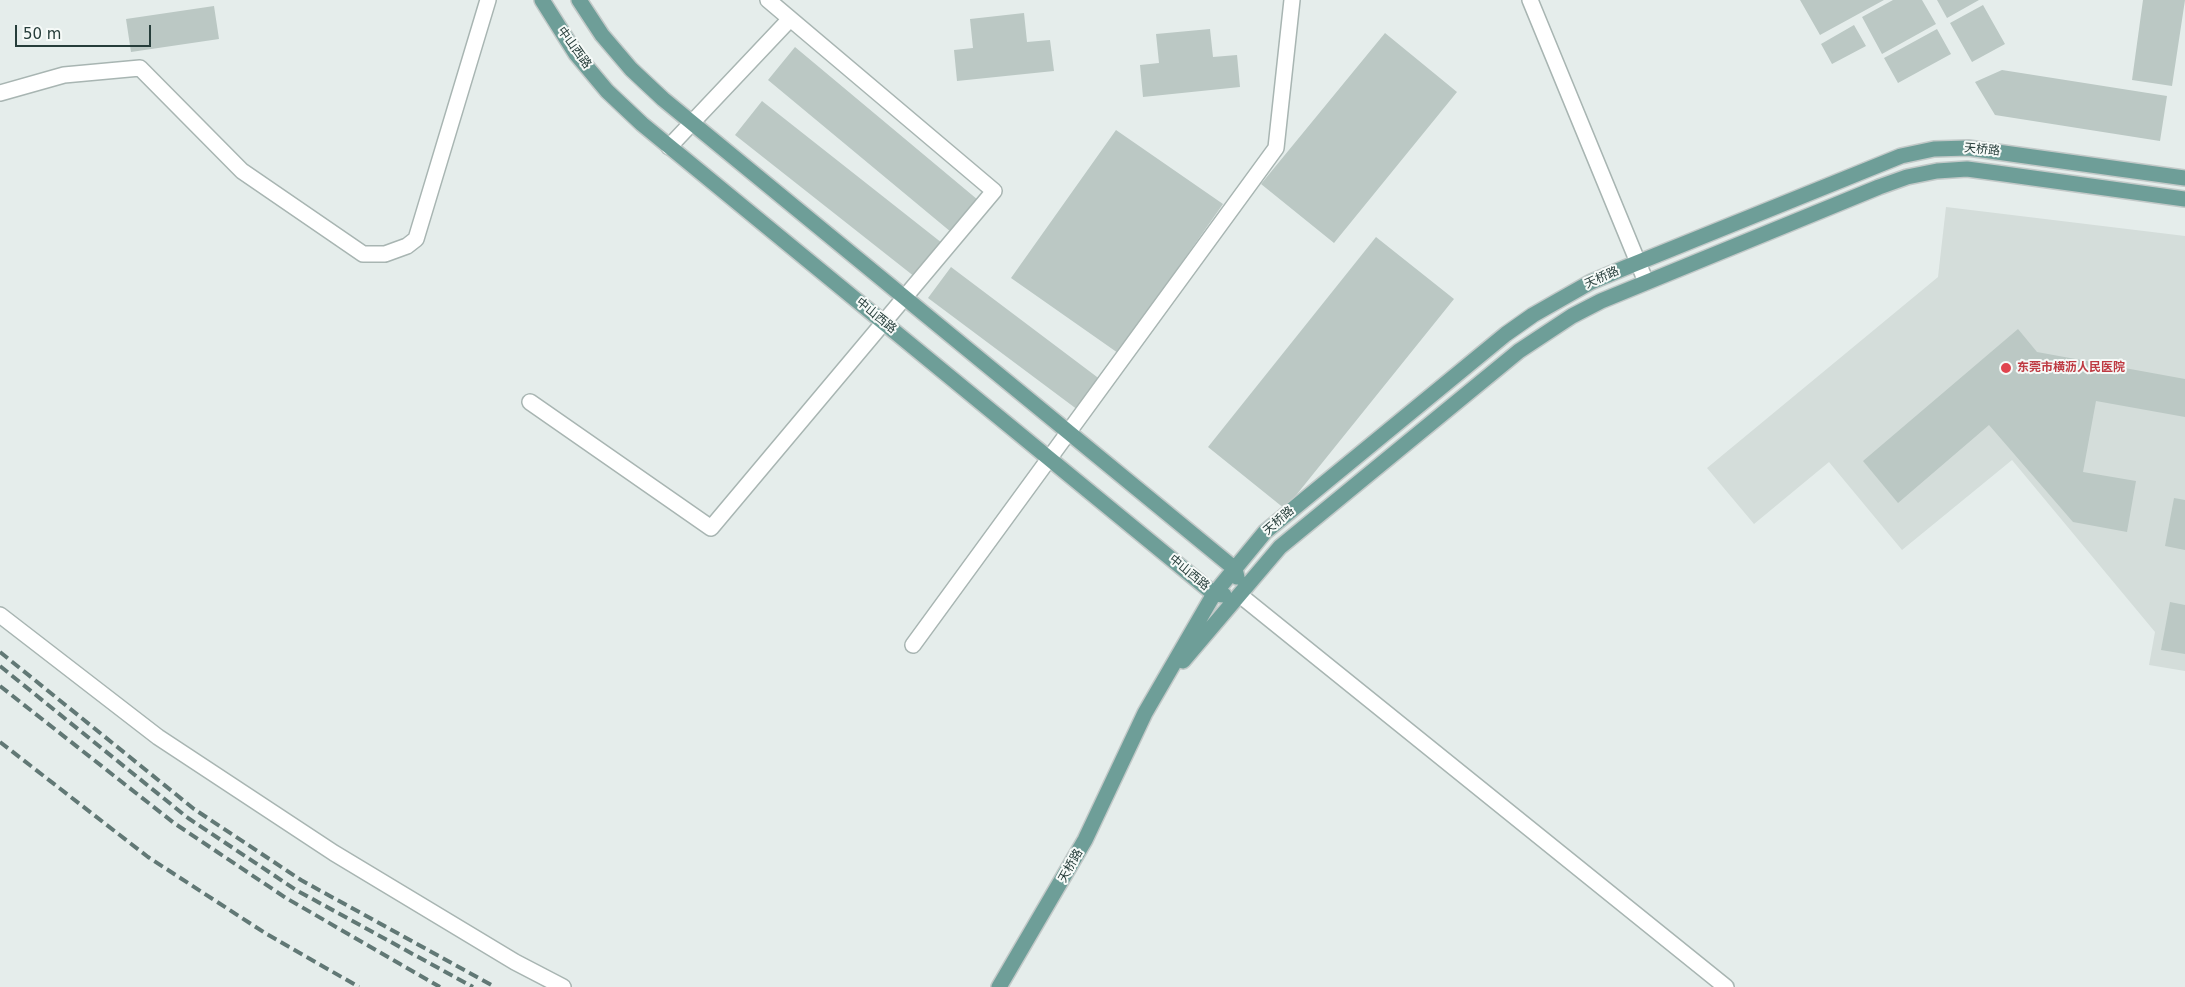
<!DOCTYPE html>
<html>
<head>
<meta charset="utf-8">
<style>
	body { margin:0 }
	#map { position:relative; width:2185px; height:987px; overflow:hidden; background:#e5edeb; font-family:"DejaVu Sans",sans-serif }
	canvas { display:block }
	.scale { position:absolute; left:15px; top:25px; width:136px; height:22px; box-sizing:border-box; border:2px solid #263d3a; border-top:0; padding-left:6px; font-size:15px; line-height:18px; white-space:nowrap; color:#263d3a; -webkit-text-stroke:4px #f6faf8; paint-order:stroke }
</style>
</head>
<body>
<div id="map">
<canvas width="2185" height="987"></canvas>
<div class="scale">50 m</div>
</div>
<script>
const g = document.querySelector('canvas').getContext('2d');
g.lineJoin = 'round';
function paint(path, color) { g.fillStyle = color; g.fill(path, 'evenodd'); }
const shape = rows => new Path2D(rows.map(r => 'M' + r).join(''));
function strokePath(path, color, width, dash) { g.strokeStyle = color; g.lineWidth = width; g.lineCap = dash ? 'butt' : 'round'; g.setLineDash(dash || []); g.stroke(path); }
function drawText(font, color, halo, rows, align = 'center') {
  g.font = font + ' "DejaVu Sans","Noto Sans SC",sans-serif'; g.lineWidth = 4; g.setLineDash([]); g.textBaseline = 'middle'; g.strokeStyle = halo; g.fillStyle = color; for (const [text, x, y, turn = 0] of rows) {
    g.save(); g.translate(x, y); g.rotate((+turn || 0) * Math.PI / 180); g.textAlign = isNaN(turn) ? turn : align; if (halo) g.strokeText(text, 0, 0); g.fillText(text, 0, 0); g.restore();
  }
}
paint(shape([
	[1946,207,2185,236,2185,671,2149,665,2155,632,2012,460,1902,550,1829,462,1754,524,1707,468,1938,277]
]), '#d4ddda');
paint(shape([
	[1800,0,1884,0,1820,35],
	[1893,0,1922,0,1936,24,1882,54,1862,17],
	[1937,0,1979,0,1947,18],
	[2143,0,2185,0,2172,86,2132,80],
	[1983,5,2005,44,1972,62,1950,23],
	[214,6,219,39,131,52,126,19],
	[1024,13,1027,42,1050,40,1054,71,957,81,954,50,973,48,970,19],
	[1854,25,1866,46,1832,64,1821,44],
	[1210,29,1213,57,1237,55,1240,87,1143,97,1140,65,1159,63,1156,34],
	[1937,29,1951,54,1898,83,1884,58],
	[1385,33,1457,92,1334,243,1261,184],
	[795,47,978,200,951,232,768,80],
	[2002,70,2167,96,2160,141,1995,115,1975,82],
	[762,101,942,243,915,277,735,135],
	[1116,130,1223,204,1118,353,1011,278],
	[1376,237,1454,299,1285,509,1208,447],
	[951,267,1101,380,1078,410,928,298],
	[2018,329,2037,352,2185,379,2185,417,2096,401,2083,472,2136,481,2127,532,2073,522,1989,425,1898,503,1863,461],
	[2174,498,2185,500,2185,550,2165,546],
	[2170,602,2185,605,2185,654,2161,650]
]), '#bbc8c4');
const minor = shape([
	[1530,0,1646,282],
	[0,93,64,75,140,68,242,171,363,254,385,254,407,246,416,239,488,0],
	[669,147,790,19],
	[530,402,711,528,994,191,768,0],
	[1241,596,1726,987],
	[0,615,158,737,334,853,515,962,563,987],
	[913,645,1276,148,1292,0]
]);
const major = shape([
	[542,0,576,54,607,91,642,124,1214,594,1224,595],
	[579,0,602,35,631,69,663,99,1235,569,1237,577],
	[1183,661,1280,547,1519,351,1572,316,1601,301,1879,187,1907,177,1937,171,1967,169,1997,173,2185,199],
	[999,987,1085,840,1145,713,1214,594,1265,532,1506,334,1533,315,1591,282,1622,269,1901,156,1934,149,1968,148,2185,178]
]);
strokePath(minor, '#a8b5b2', 18);
strokePath(major, '#c2c9c8', 18);
strokePath(minor, '#fff', 15);
strokePath(major, '#6e9e98', 15);
strokePath(shape([
	[0,652,194,809,301,880,495,987],
	[0,666,188,818,296,890,473,987],
	[0,686,174,823,286,898,440,987],
	[0,742,148,857,265,933,359,987]
]), '#617875', 4, [10, 5]);
for (const [x, y, r, color] of [
	[2006,368,6,"#e0444e"]
]) { const dot = new Path2D(); dot.arc(x, y, r, 0, 2 * Math.PI); g.fillStyle = color; g.fill(dot); strokePath(dot, '#f6faf8', 2); }
drawText('12px', '#263d3a', '#f6faf8', [
	["中山西路",574,48,54],
	["天桥路",1982,150,5],
	["天桥路",1602,278,-24],
	["中山西路",876,316,39],
	["天桥路",1279,521,-41],
	["中山西路",1189,573,39],
	["天桥路",1071,866,-61]
]);
drawText('bold 12px', '#be3a42', '#f6faf8', [
	["东莞市横沥人民医院",2017,368]
], 'left');
</script>
</body>
</html>
